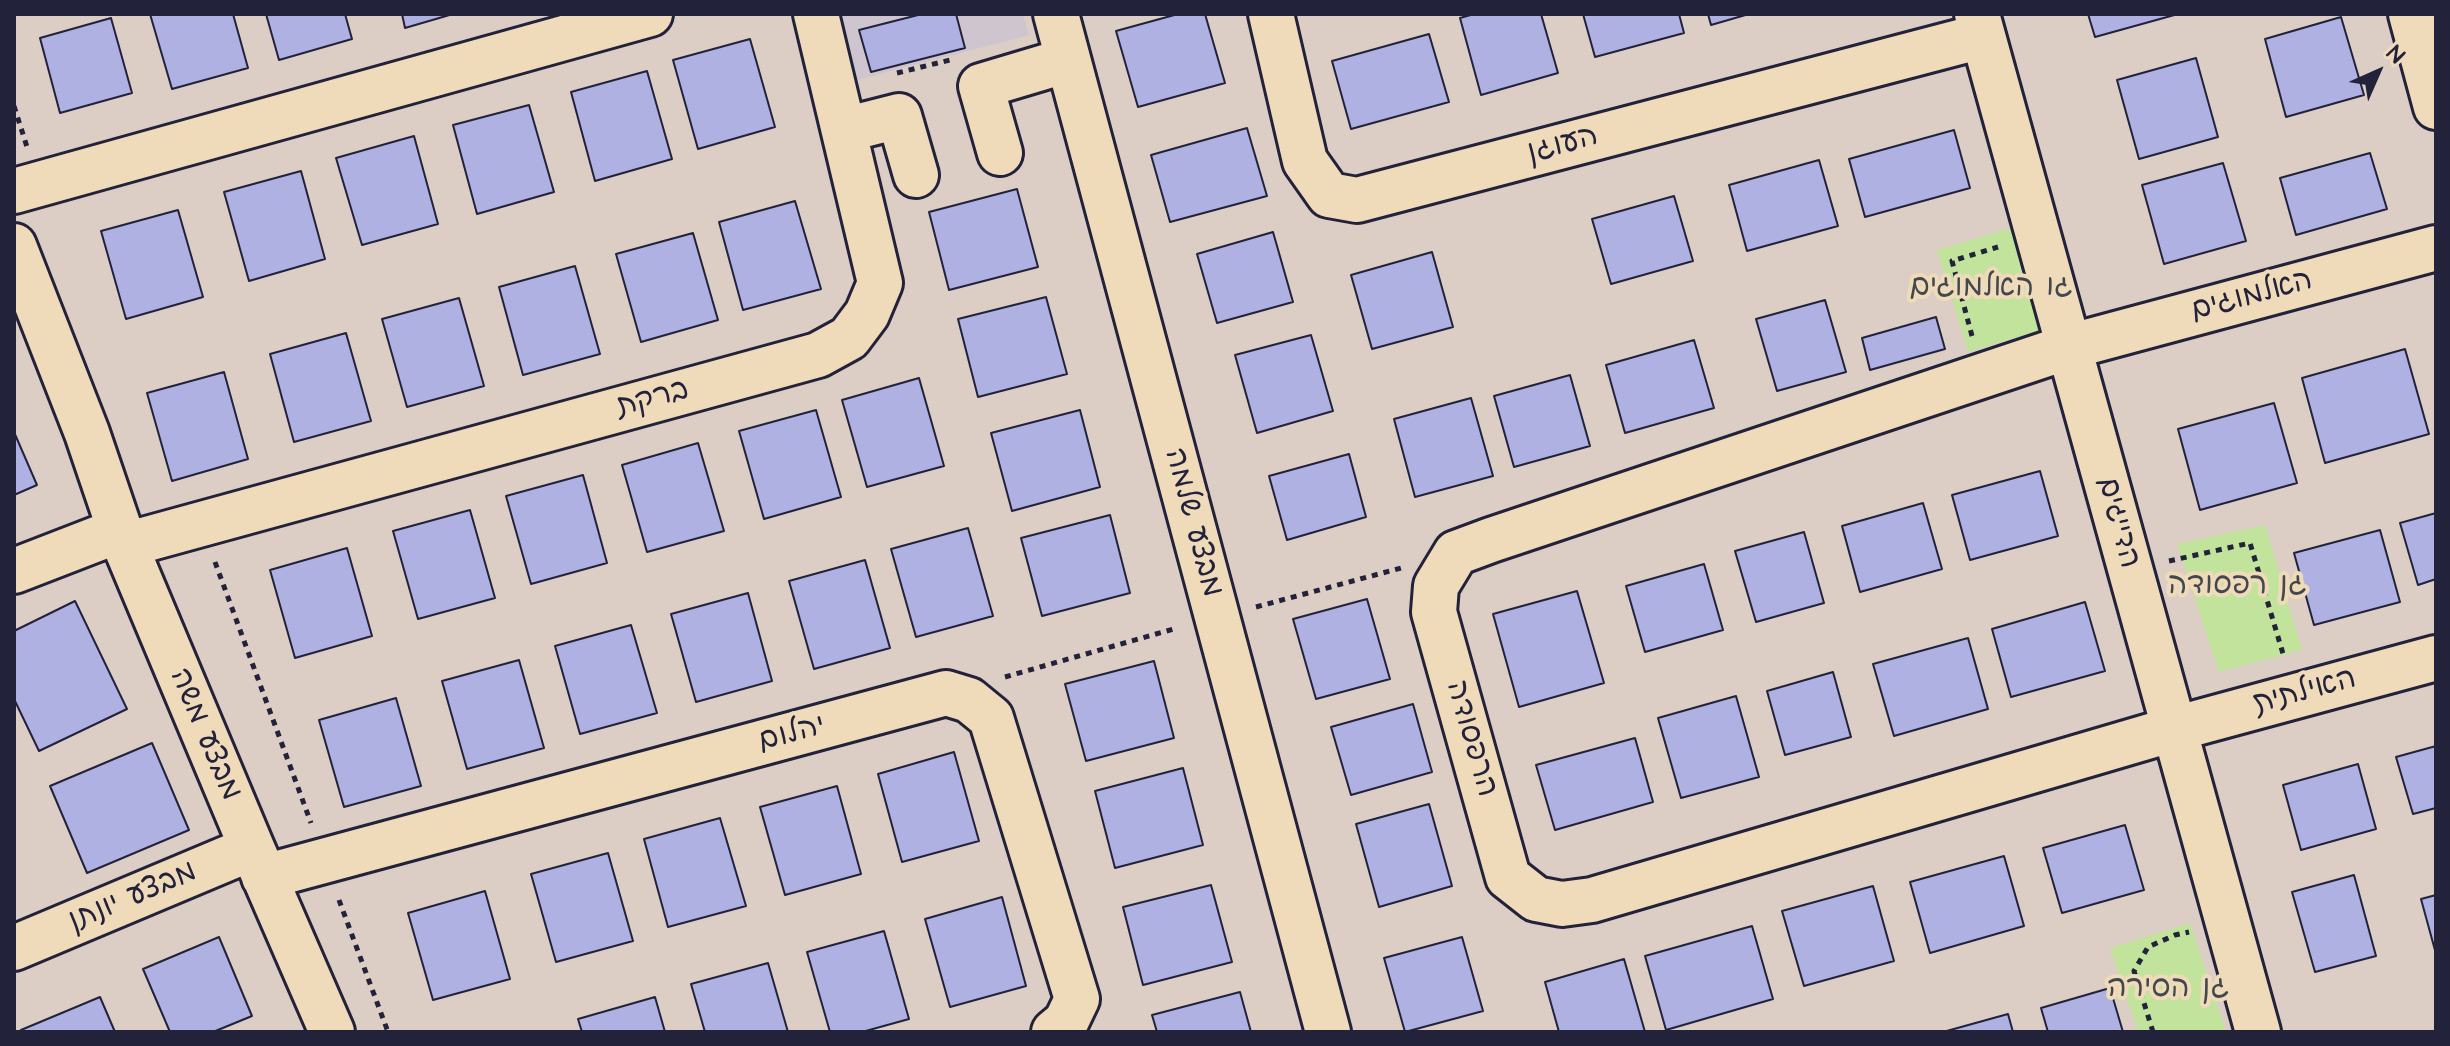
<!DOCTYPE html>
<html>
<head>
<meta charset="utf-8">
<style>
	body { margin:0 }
	#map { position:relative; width:2450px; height:1046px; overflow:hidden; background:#dccec5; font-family:"Architects Daughter",sans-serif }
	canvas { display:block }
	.frame { position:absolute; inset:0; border:16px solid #22223b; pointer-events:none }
	.north { position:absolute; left:2338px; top:32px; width:80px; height:80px; -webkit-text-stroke:6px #efdab9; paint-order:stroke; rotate:45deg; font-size:22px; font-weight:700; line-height:32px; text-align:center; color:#22223b }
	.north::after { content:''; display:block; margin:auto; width:28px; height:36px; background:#22223b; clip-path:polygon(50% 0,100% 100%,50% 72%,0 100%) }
</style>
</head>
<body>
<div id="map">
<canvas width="2450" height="1046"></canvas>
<div class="frame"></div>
<div class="north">N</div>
</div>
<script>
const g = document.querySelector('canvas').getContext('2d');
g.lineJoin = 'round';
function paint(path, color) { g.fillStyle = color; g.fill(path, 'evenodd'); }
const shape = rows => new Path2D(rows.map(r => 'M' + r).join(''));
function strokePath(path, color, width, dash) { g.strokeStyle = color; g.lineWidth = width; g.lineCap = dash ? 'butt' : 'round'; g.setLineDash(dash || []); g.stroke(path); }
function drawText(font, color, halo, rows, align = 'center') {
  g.font = font + ' "Architects Daughter","Playpen Sans Hebrew",sans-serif'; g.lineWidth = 8; g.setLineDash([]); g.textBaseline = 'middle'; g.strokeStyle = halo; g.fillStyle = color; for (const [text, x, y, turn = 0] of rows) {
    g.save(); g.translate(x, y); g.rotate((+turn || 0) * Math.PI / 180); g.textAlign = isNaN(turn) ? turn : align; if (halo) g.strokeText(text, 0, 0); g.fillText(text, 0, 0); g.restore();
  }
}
paint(shape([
	[835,14,1023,14,1029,35,853,81]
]), '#cec5ce');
paint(shape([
	[2014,227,2045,329,1968,352,1937,250],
	[2265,525,2302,650,2219,672,2177,544],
	[2190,923,2226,1032,2138,1032,2110,948]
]), '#c1e39c');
const building = shape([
	[150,14,233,14,248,68,172,89,150,14],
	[266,14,345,14,352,39,279,60,266,14],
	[402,14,453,14,405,28,402,14],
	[922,14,956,14,965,48,871,72,859,30,922,14],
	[1178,14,1205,14,1225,83,1138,107,1116,31,1178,14],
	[1474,14,1541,14,1558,73,1481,95,1460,18,1474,14],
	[1583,14,1679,14,1684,33,1595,57,1583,14],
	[1708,14,1749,14,1711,25,1708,14],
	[2088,14,2178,14,2095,37,2088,14],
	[2341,17,2364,95,2286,117,2265,39,2341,17],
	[111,18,132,93,60,113,40,38,111,18],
	[1429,34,1449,102,1351,129,1332,61,1429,34],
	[750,39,775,127,698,149,673,60,750,39],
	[2196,58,2218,137,2139,159,2117,80,2196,58],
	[647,71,672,159,595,181,571,92,647,71],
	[529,105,554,192,477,214,453,125,529,105],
	[1247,128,1267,196,1170,222,1151,155,1247,128],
	[1954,130,1970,188,1865,217,1849,159,1954,130],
	[414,136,438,224,362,245,336,158,414,136],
	[2370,153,2387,209,2296,235,2280,178,2370,153],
	[1819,160,1838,226,1747,251,1729,185,1819,160],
	[2223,163,2246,241,2164,264,2142,185,2223,163],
	[301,171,325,259,249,281,224,192,301,171],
	[1017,189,1038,267,949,290,929,212,1017,189],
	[1674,196,1693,261,1611,284,1592,219,1674,196],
	[795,201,821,289,743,310,719,222,795,201],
	[178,210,203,297,126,319,101,231,178,210],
	[1273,232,1293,302,1217,323,1197,254,1273,232],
	[693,233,718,320,641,342,616,254,693,233],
	[1432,252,1453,327,1372,349,1351,275,1432,252],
	[575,266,600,354,523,375,499,287,575,266],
	[1046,297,1067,374,978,397,958,319,1046,297],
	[459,298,484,386,407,407,382,319,459,298],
	[1825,300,1846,372,1777,391,1756,319,1825,300],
	[1936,317,1945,349,1870,370,1862,338,1936,317],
	[346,333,371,421,294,442,270,354,346,333],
	[1311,335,1333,411,1257,433,1235,355,1311,335],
	[1694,340,1714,408,1625,433,1606,365,1694,340],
	[2405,349,2429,434,2325,463,2302,378,2405,349],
	[224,372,248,459,172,481,147,393,224,372],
	[1570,375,1590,446,1514,467,1494,396,1570,375],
	[919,378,944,466,867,487,842,400,919,378],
	[1471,398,1493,476,1415,497,1394,419,1471,398],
	[2274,403,2297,483,2200,510,2178,429,2274,403],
	[816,410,841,497,764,519,739,431,816,410],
	[1080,410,1100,487,1012,511,991,433,1080,410],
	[14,432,37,485,14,495,14,432],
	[698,443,724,531,647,552,622,465,698,443],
	[1349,454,1366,517,1287,540,1269,476,1349,454],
	[2040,471,2058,536,1970,560,1952,495,2040,471],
	[583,475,607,563,531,584,506,496,583,475],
	[1923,503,1942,569,1860,592,1842,526,1923,503],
	[470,510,495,598,418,619,393,531,470,510],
	[2436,513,2436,579,2418,585,2400,523,2436,513],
	[1110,515,1130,593,1042,616,1021,538,1110,515],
	[968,528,993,616,916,637,891,549,968,528],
	[2380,530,2400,602,2314,625,2294,553,2380,530],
	[1804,532,1824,603,1756,622,1735,551,1804,532],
	[347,548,372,636,295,658,270,570,347,548],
	[865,560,890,648,814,669,789,581,865,560],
	[1704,564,1723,630,1645,652,1626,586,1704,564],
	[1577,591,1604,683,1519,707,1493,614,1577,591],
	[748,593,772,681,696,702,671,614,748,593],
	[1367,599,1390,679,1316,699,1293,619,1367,599],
	[75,601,127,709,39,751,14,699,14,631,75,601],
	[2085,602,2105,671,2011,697,1992,629,2085,602],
	[631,625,657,713,580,734,555,646,631,625],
	[1968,638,1988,709,1894,736,1873,664,1968,638],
	[519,660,544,748,467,769,442,681,519,660],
	[1154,661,1174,738,1086,761,1065,684,1154,661],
	[1833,672,1851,737,1785,755,1767,691,1833,672],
	[1736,696,1759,777,1681,798,1658,718,1736,696],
	[396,698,421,786,344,807,319,720,396,698],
	[1413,704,1432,772,1351,795,1331,727,1413,704],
	[1635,738,1653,802,1555,830,1536,765,1635,738],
	[152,743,189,830,87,873,50,786,152,743],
	[2436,746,2436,808,2413,814,2396,757,2436,746],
	[954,752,979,841,902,862,878,774,954,752],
	[2358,764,2376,829,2301,850,2283,785,2358,764],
	[1183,768,1203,845,1115,868,1095,791,1183,768],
	[837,786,861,874,785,895,760,807,837,786],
	[1429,804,1452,886,1379,907,1356,824,1429,804],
	[720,818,746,906,668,927,644,839,720,818],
	[2125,825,2144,890,2062,913,2043,848,2125,825],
	[608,853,633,941,556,962,531,874,608,853],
	[2004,856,2024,926,1930,953,1910,882,2004,856],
	[2354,875,2376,956,2315,972,2292,892,2354,875],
	[1211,885,1232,962,1143,985,1123,907,1211,885],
	[1873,886,1894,961,1804,986,1782,911,1873,886],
	[485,891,510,979,433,1000,408,913,485,891],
	[2436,895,2436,954,2421,899,2436,895],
	[1002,897,1026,986,950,1007,925,919,1002,897],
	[1752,926,1773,999,1666,1030,1645,956,1752,926],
	[884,931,909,1019,862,1032,830,1032,807,952,884,931],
	[219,937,252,1016,213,1032,170,1032,143,969,219,937],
	[1462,937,1483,1011,1405,1032,1384,958,1462,937],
	[1624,959,1645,1032,1559,1032,1545,982,1624,959],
	[768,963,788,1032,705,1032,691,984,768,963],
	[2110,988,2123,1032,2048,1032,2041,1008,2110,988],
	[1240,992,1251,1032,1157,1032,1152,1015,1240,992],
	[100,997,115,1032,22,1032,21,1030,100,997],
	[655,997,665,1032,582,1032,578,1019,655,997],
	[2008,1014,2013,1032,1943,1032,2008,1014]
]);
paint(building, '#aeb1e2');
strokePath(building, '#22223b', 2);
const minor = shape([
	[1056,14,1328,1032],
	[1271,14,1305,161,1329,195,1357,200,1982,36],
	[1977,14,2258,1032],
	[2411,14,2436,107],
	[844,130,899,116,916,175],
	[1000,153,981,86,1068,60],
	[14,191,650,14],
	[14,246,87,433,125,545,252,848,332,1032],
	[2436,248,2068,347,1491,540,1456,553,1436,586,1434,612,1508,877,1536,899,1562,904,1592,900,2174,729,2436,658],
	[125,545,818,355,849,338,867,314,880,283,816,14],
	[14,571,120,530],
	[264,877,946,693,969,700,991,718,1077,999,1066,1022,1054,1032],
	[14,948,252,848]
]);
strokePath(minor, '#22223b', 50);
strokePath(shape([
	[897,73,950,60],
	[14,106,27,147],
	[1972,336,1952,261,1998,247],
	[2169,561,2250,543,2284,657],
	[215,562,311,823],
	[1256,607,1401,568],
	[1005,677,1177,628],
	[339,900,388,1032],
	[2153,1032,2134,971,2148,947,2175,935,2189,932]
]), '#22223b', 5, [6, 6]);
strokePath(minor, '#efdab9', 44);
drawText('30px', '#22223b', '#efdab9', [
	["העוגן",1563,146,-15],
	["האלמוגים",2252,297,-15],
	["ברקת",653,400,-15],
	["מבצע שלמה",1192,523,75],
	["הדייגים",2117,523,75],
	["האילתית",2305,693,-15],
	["מבצע משה",204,735,67],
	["יהלום",792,735,-15],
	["הרפסודה",1470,739,74],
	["מבצע יונתן",133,898,-23]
]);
drawText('30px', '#42494e', '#efdab9', [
	["גו האלמוגים",1991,289],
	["גן רפסודה",2237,587],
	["גן הסירה",2168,990]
]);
</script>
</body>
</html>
